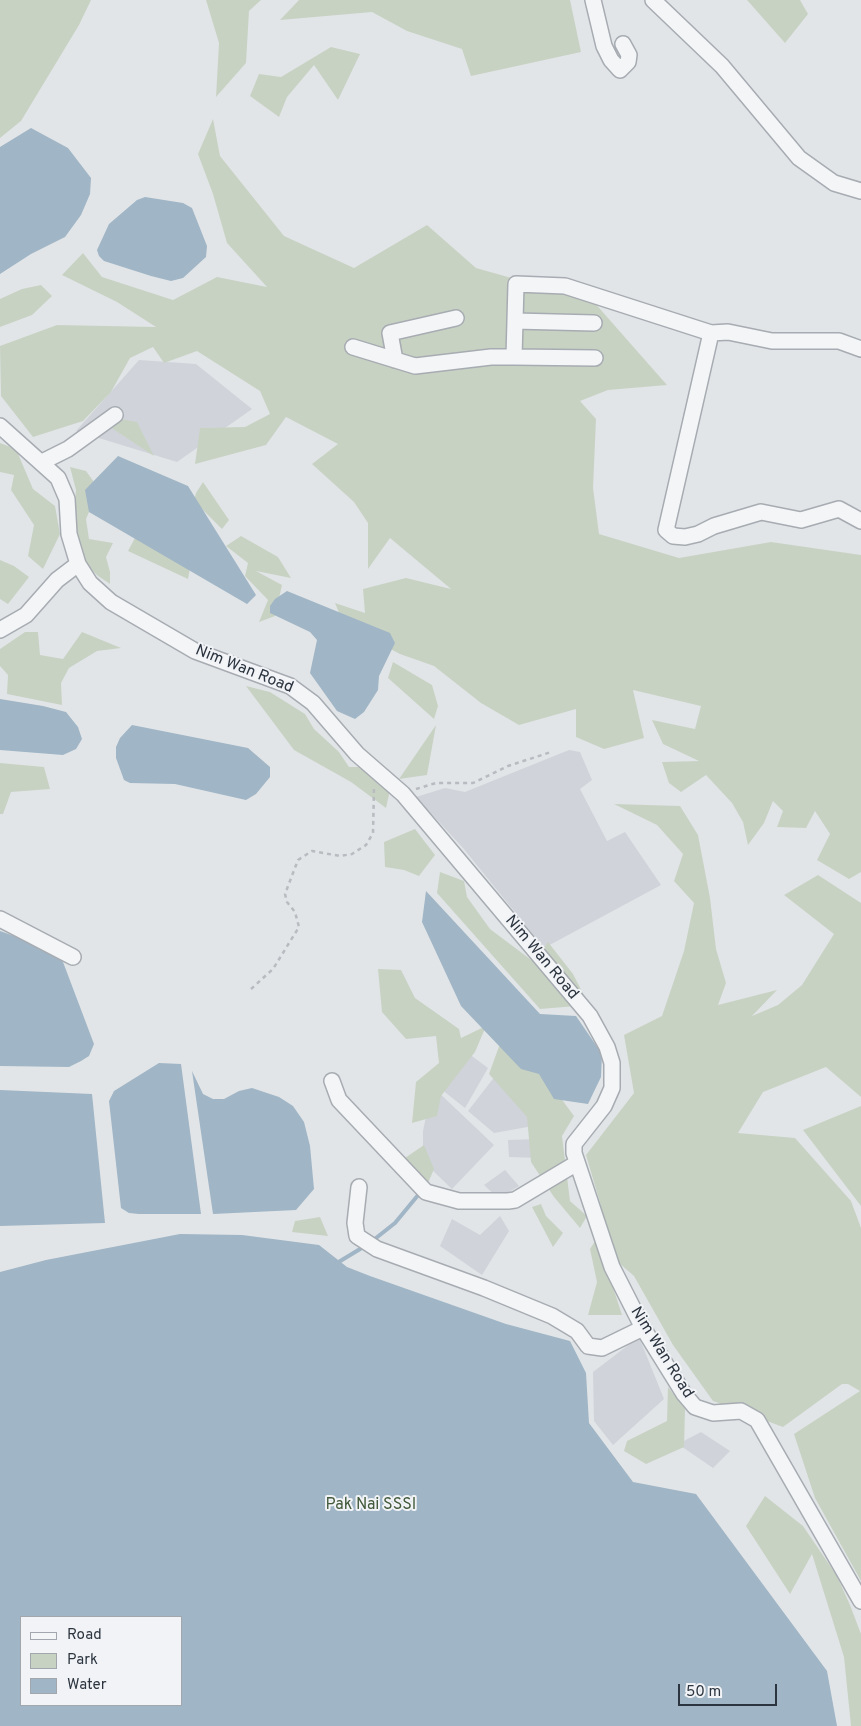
<!DOCTYPE html>
<html>
<head>
<meta charset="utf-8">
<style>
	body { margin:0 }
	#map { position:relative; width:861px; height:1726px; overflow:hidden; background:#e1e5e8; font-family:Overpass,sans-serif }
	canvas { display:block }
	.legend { position:absolute; left:20px; top:1616px; width:162px; height:90px; box-sizing:border-box; background:#f1f3f6; border:1px solid #a2a7ad; margin:0; padding:6px 9px; list-style:none; font-size:15px; color:#2b343f }
	.legend li { display:flex; align-items:center; gap:10px; height:25px }
	.legend b { width:25px; border:1px solid #a2a7ad }
	.scale { position:absolute; left:678px; top:1684px; width:99px; height:22px; box-sizing:border-box; border:2px solid #2b343f; border-top:0; padding-left:6px; font-size:15px; line-height:18px; white-space:nowrap; color:#2b343f; -webkit-text-stroke:4px #f1f3f6; paint-order:stroke }
</style>
</head>
<body>
<div id="map">
<canvas width="861" height="1726"></canvas>
<ul class="legend">
<li><b style="height:6px;background:#f4f5f7"></b>Road</li>
<li><b style="height:14px;background:#c8d2c3"></b>Park</li>
<li><b style="height:14px;background:#a0b5c5"></b>Water</li>
</ul>
<div class="scale">50 m</div>
</div>
<script>
const g = document.querySelector('canvas').getContext('2d');
g.lineJoin = 'round';
function paint(path, color) { g.fillStyle = color; g.fill(path, 'evenodd'); }
const shape = rows => new Path2D(rows.map(r => 'M' + r).join(''));
function strokePath(path, color, width, dash) { g.strokeStyle = color; g.lineWidth = width; g.lineCap = dash ? 'butt' : 'round'; g.setLineDash(dash || []); g.stroke(path); }
function drawText(font, color, halo, rows, align = 'center') {
  g.font = font + ' Overpass,sans-serif'; g.lineWidth = 4; g.setLineDash([]); g.textBaseline = 'middle'; g.strokeStyle = halo; g.fillStyle = color; for (const [text, x, y, turn = 0] of rows) {
    g.save(); g.translate(x, y); g.rotate((+turn || 0) * Math.PI / 180); g.textAlign = isNaN(turn) ? turn : align; if (halo) g.strokeText(text, 0, 0); g.fillText(text, 0, 0); g.restore();
  }
}
paint(shape([
	[139,360,196,364,252,409,177,462,76,431],
	[569,750,580,752,592,780,580,789,607,841,625,832,661,885,544,948,463,848,416,797,445,788,465,792],
	[468,1053,488,1068,465,1108,441,1089],
	[499,1071,533,1126,494,1133,468,1111],
	[435,1089,494,1145,452,1189,429,1167,423,1154,423,1131,427,1112],
	[540,1139,540,1158,509,1157,508,1140],
	[505,1170,519,1186,498,1198,484,1185],
	[500,1216,509,1231,482,1275,440,1246,452,1219,480,1235],
	[639,1337,664,1399,613,1445,594,1421,593,1372],
	[701,1432,730,1451,713,1468,678,1444]
]), '#d0d4da');
paint(shape([
	[0,0,91,0,79,25,21,121,0,138],
	[206,0,261,0,249,11,246,63,216,97,219,43],
	[299,0,570,0,581,52,471,76,462,49,407,31,372,12,280,20],
	[747,0,800,0,808,14,785,43],
	[331,47,360,54,338,100,314,65,287,97,279,117,250,96,259,74,281,77],
	[213,119,220,156,284,236,354,268,427,225,476,268,593,301,667,385,608,390,580,401,596,419,593,488,599,534,679,558,771,542,861,555,861,872,849,879,817,860,830,834,815,811,806,828,777,827,783,811,773,801,764,823,748,845,743,822,732,803,706,775,681,792,669,783,662,762,699,761,663,744,652,720,695,729,701,706,633,690,644,738,604,749,576,737,576,709,519,725,481,703,434,666,400,654,344,625,335,603,365,613,363,589,406,578,451,589,390,538,368,569,368,523,354,502,312,464,338,444,286,417,266,445,195,464,200,428,245,427,270,414,260,391,197,351,164,363,153,347,130,358,111,392,83,421,33,437,1,396,0,346,57,325,156,327,117,302,62,275,83,253,102,277,173,300,217,277,267,287,227,243,213,194,198,154],
	[41,285,52,296,32,315,0,327,0,299,22,289],
	[106,410,120,419,137,422,154,456,113,429],
	[0,443,16,449,33,489,55,506,60,534,43,569,28,556,34,525,11,490,14,475,0,472],
	[70,467,86,471,99,489,86,519,89,539,113,543,106,557,110,572,110,584,98,576,71,550,76,490],
	[203,482,229,520,222,529,194,501,196,493],
	[136,536,190,568,188,579,128,551],
	[241,536,278,557,291,578,256,571,282,585,275,616,259,622,268,600,245,576,248,563,226,546],
	[0,560,14,566,29,577,8,604,0,599],
	[25,632,38,632,40,655,63,659,82,632,121,648,97,651,69,668,61,683,62,705,7,694,8,675,0,666,0,649],
	[393,662,432,685,438,706,434,719,388,678],
	[246,686,270,692,305,714,314,729,339,752,349,767,359,767,390,790,386,808,351,782,294,750],
	[436,725,427,775,399,779],
	[0,763,44,767,50,789,11,792,3,814,0,814],
	[614,804,680,806,698,835,710,898,716,949,726,983,718,1005,777,990,752,1016,778,1005,802,985,834,934,784,895,818,875,861,903,861,1097,826,1067,763,1092,738,1133,795,1138,851,1201,861,1228,861,1581,815,1498,794,1434,860,1391,848,1384,842,1384,783,1427,713,1401,673,1345,634,1276,619,1263,593,1221,601,1206,586,1155,634,1093,624,1035,662,1016,684,951,694,903,674,881,683,854,657,825],
	[415,829,435,855,419,876,404,870,385,867,384,842],
	[440,872,464,881,467,897,490,929,534,962,548,942,573,974,589,1005,540,1009,437,893],
	[378,969,401,970,415,998,459,1029,461,1038,486,1026,475,1052,441,1096,437,1116,412,1123,416,1082,439,1063,436,1036,406,1039,382,1012],
	[501,1041,535,1063,574,1116,562,1136,570,1201,587,1216,580,1228,554,1197,531,1162,527,1117,489,1074],
	[861,1106,861,1206,803,1130],
	[424,1145,434,1169,428,1183,412,1170,405,1158],
	[541,1204,546,1216,563,1233,553,1247,532,1207],
	[320,1217,328,1236,292,1232,295,1221],
	[597,1238,622,1315,588,1315,597,1282,590,1249],
	[668,1387,685,1409,684,1447,646,1464,624,1451,627,1441,667,1421],
	[765,1496,803,1526,837,1576,850,1605,861,1634,861,1726,851,1726,844,1657,812,1554,790,1594,746,1526]
]), '#c8d2c3');
paint(shape([
	[31,128,68,148,91,178,90,194,81,215,65,237,31,254,0,274,0,147],
	[145,197,183,203,192,208,207,246,206,257,183,278,171,281,151,276,104,261,99,256,97,250,109,224,137,200],
	[118,456,188,486,256,595,247,604,89,512,85,490],
	[287,591,390,633,395,643,379,676,378,690,364,712,355,719,337,711,310,673,317,640,310,632,270,613,270,606,275,599],
	[0,699,43,706,66,712,78,727,82,739,76,749,63,755,0,750],
	[132,725,248,748,270,767,270,777,256,794,246,800,175,784,130,783,124,780,116,758,116,747,120,738],
	[426,891,540,1014,576,1016,602,1054,601,1077,588,1104,554,1099,539,1074,521,1069,461,1006,422,922],
	[0,931,48,948,57,954,63,962,94,1044,89,1056,81,1061,69,1067,0,1066],
	[159,1063,181,1064,201,1214,139,1214,129,1213,121,1208,109,1101,114,1091],
	[192,1071,203,1094,213,1099,224,1099,239,1091,252,1088,279,1097,293,1106,304,1122,310,1146,314,1189,296,1210,213,1214],
	[0,1090,92,1094,105,1223,0,1226],
	[180,1234,242,1235,319,1245,347,1267,370,1276,506,1324,570,1341,586,1373,589,1423,633,1482,696,1494,827,1671,837,1726,0,1726,0,1272,46,1260],
	[21,1617,181,1617,181,1705,21,1705]
]), '#a0b5c5');
strokePath(shape([
	[371,1242,395,1223,419,1194],
	[337,1263,365,1246]
]), '#a0b5c5', 4);
const minor = shape([
	[593,0,604,46,611,60,620,70,628,62,629,55,623,44],
	[653,0,722,66,799,158,834,183,861,191],
	[515,321,594,323],
	[711,333,666,530,673,536,685,537,698,534,714,526,761,512,801,520,839,509,861,521],
	[353,347,415,366,491,357,514,357],
	[595,358,514,357,516,284,565,286,711,333,728,332,772,341,839,341,861,349],
	[395,360,390,333,456,318],
	[0,426,58,478,67,499,69,534,78,564,90,583,111,602,195,651,290,686,313,703,357,754,403,794,590,1016,607,1047,612,1063,612,1088,604,1106,574,1144,574,1153,612,1267,643,1328,684,1394,695,1407,713,1413,741,1411,757,1420,861,1601],
	[42,462,68,449,115,415],
	[0,630,26,615,57,580,78,564],
	[0,919,73,957],
	[332,1081,339,1100,426,1192,459,1201,508,1201,515,1200,577,1163],
	[359,1187,355,1223,357,1236,377,1249,484,1288,552,1316,577,1331,588,1346,602,1348,643,1328]
]);
strokePath(minor, '#a7acb2', 18);
strokePath(shape([
	[416,789,436,783,473,783,508,766,551,752],
	[251,989,273,969,299,927,295,912,287,902,285,894,298,860,312,851,340,856,352,854,366,845,373,833,374,787]
]), '#b8bbc0', 2.5, [4, 4]);
strokePath(minor, '#f4f5f7', 15);
drawText('16px', '#2b343f', '#f1f3f6', [
	["Nim Wan Road",244,670,22],
	["Nim Wan Road",541,958,50],
	["Nim Wan Road",661,1353,58]
]);
drawText('16px', '#42593a', '#f1f3f6', [
	["Pak Nai SSSI",371,1506]
]);
</script>
</body>
</html>
